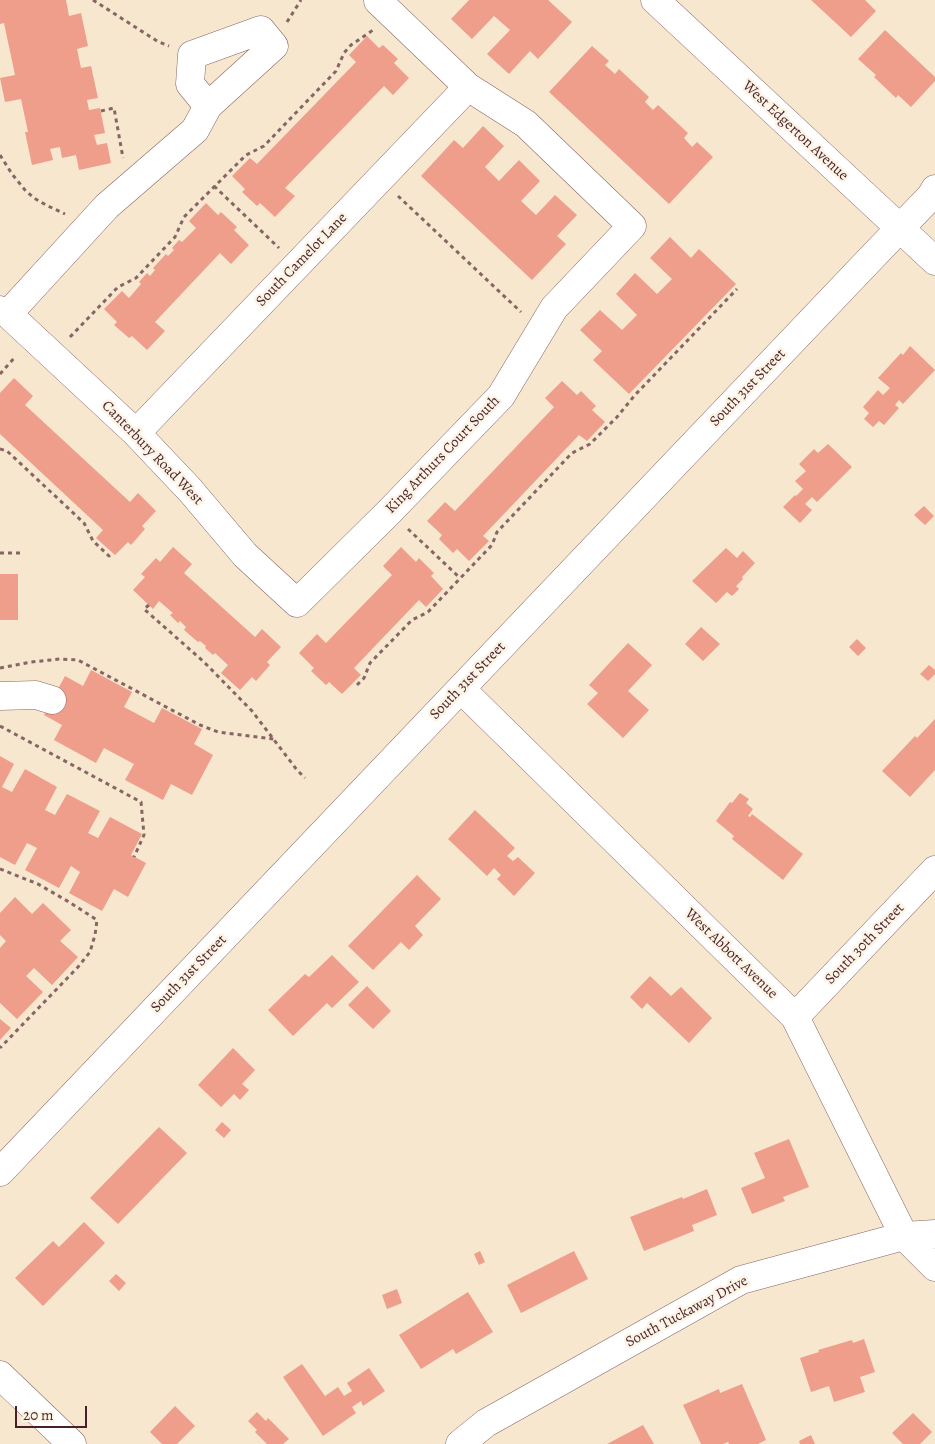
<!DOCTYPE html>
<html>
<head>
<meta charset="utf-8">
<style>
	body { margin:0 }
	#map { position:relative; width:935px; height:1444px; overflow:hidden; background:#f7e7cf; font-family:Alegreya,serif }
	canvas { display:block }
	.scale { position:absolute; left:15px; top:1406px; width:72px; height:22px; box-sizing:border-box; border:2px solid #4a1f2b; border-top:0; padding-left:6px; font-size:15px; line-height:18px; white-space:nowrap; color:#4a1f2b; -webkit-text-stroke:4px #fcf5e5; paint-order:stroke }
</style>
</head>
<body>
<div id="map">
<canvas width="935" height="1444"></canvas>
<div class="scale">20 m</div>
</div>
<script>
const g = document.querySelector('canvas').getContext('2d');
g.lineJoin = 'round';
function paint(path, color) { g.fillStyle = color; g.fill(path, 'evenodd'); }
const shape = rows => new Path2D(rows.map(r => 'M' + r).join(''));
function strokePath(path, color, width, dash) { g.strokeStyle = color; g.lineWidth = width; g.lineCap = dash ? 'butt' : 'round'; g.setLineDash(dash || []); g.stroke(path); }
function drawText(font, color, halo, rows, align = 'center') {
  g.font = font + ' Alegreya,serif'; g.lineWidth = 5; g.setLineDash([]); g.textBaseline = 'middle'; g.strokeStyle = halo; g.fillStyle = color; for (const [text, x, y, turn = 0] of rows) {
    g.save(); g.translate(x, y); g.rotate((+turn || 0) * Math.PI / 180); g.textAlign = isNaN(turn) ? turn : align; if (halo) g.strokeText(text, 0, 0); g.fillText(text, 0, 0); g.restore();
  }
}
paint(shape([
	[0,0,66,0,69,16,81,13,88,46,77,49,81,68,91,66,98,98,87,100,89,110,100,108,105,133,94,135,97,145,107,143,111,163,79,170,76,155,62,158,60,147,50,149,53,160,32,165,25,132,28,132,21,99,5,102,0,78,15,75,4,23,0,24],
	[469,0,548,0,572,22,538,59,530,51,509,74,487,54,510,30,494,16,472,39,451,19],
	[811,0,865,0,876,11,851,37],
	[885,30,935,77,935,81,911,107,898,95,896,98,874,77,876,75,858,59],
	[367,36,379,48,383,45,398,59,394,63,409,78,393,95,384,86,285,188,295,196,275,217,260,203,257,206,242,192,245,189,232,176,250,158,257,164,356,62,349,55],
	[592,46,609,61,605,65,615,74,619,69,649,97,645,102,653,110,658,105,688,133,684,138,692,147,697,142,713,157,669,204,549,92],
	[483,126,504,146,485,167,499,181,519,160,540,181,521,201,536,215,555,195,577,215,557,236,566,244,532,280,421,176,454,140,463,148],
	[206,203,218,215,221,212,237,227,234,230,249,245,231,264,220,253,155,322,165,331,147,350,132,336,129,338,114,325,117,322,104,309,122,291,129,298,141,284,139,282,147,273,150,276,155,270,153,268,166,254,168,256,174,250,172,248,179,240,182,242,196,228,189,221],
	[670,237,691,258,699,249,736,284,629,394,593,360,602,351,580,330,600,310,622,330,637,315,616,294,635,273,657,294,672,279,650,258],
	[910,346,935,370,903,404,899,400,895,405,899,408,884,425,879,421,873,427,864,419,869,413,863,407,878,390,883,395,890,388,878,378,901,353,903,355],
	[14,378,33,396,25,405,130,502,138,493,156,511,142,526,145,529,131,545,128,542,115,555,96,538,103,530,0,434,0,393],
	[562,381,577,395,581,391,596,406,592,410,605,422,587,441,579,435,483,536,489,541,469,561,457,549,453,553,439,539,442,535,427,521,445,502,455,511,554,407,545,398],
	[828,444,852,467,817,502,812,497,805,504,812,510,800,523,783,507,795,495,796,496,803,489,795,481,806,471,799,464,814,449,818,453],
	[924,506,934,516,925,525,914,515],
	[173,547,192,564,184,573,255,637,262,629,281,647,267,662,270,665,256,681,252,677,240,690,221,673,228,665,215,653,213,655,205,648,206,646,200,641,198,642,184,630,186,627,180,621,178,623,170,615,173,613,159,601,153,609,133,590,145,577,141,574,156,558,160,562],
	[401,547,416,562,419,558,434,573,431,576,443,589,426,607,419,600,354,668,361,675,342,694,329,682,326,685,311,671,314,668,299,653,317,634,326,643,392,575,383,566],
	[726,548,737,558,743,551,755,563,742,577,743,579,736,586,739,589,732,596,727,592,716,603,692,581],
	[0,574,18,574,18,620,0,620],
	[701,627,720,644,703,661,685,644],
	[857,639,866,648,858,656,849,647],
	[628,643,652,665,628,691,649,710,623,738,587,704,598,693,589,685],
	[929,665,935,670,935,674,928,681,920,674],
	[91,670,132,692,124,707,154,723,162,708,202,729,194,744,213,755,192,795,171,784,163,800,125,780,134,764,104,748,96,763,54,740,62,725,44,715,65,676,83,686],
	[935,719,935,770,910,797,882,771,915,736,917,738],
	[0,756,14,764,2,787,12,792,25,769,57,787,45,810,55,815,67,794,100,811,88,833,98,838,110,817,142,834,131,855,146,863,128,897,114,889,102,911,69,893,80,872,71,866,59,888,25,870,37,848,27,843,15,865,0,857],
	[740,793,749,799,746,803,753,809,748,816,750,817,752,814,803,854,783,880,732,839,734,836,716,821,730,802,732,803],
	[475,810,515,848,507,856,513,861,518,857,535,873,514,896,497,879,501,875,494,868,487,876,448,839],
	[417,875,441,899,415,926,423,935,409,950,401,942,373,970,348,946],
	[15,897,32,914,43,903,71,930,60,941,78,957,52,985,34,968,26,976,43,992,17,1019,0,1003,0,948,6,941,0,935,0,913],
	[332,955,359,982,332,1008,327,1003,293,1036,268,1010,305,974,309,977],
	[650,976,671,996,681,987,712,1018,689,1043,647,1003,642,1009,630,997],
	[367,986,391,1011,373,1029,348,1005],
	[0,1019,11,1028,0,1040],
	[233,1048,255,1070,242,1084,249,1090,240,1100,234,1094,221,1107,198,1085],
	[222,1122,231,1130,224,1138,215,1130],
	[159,1127,187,1153,118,1224,90,1198],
	[789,1139,809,1187,783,1197,785,1201,752,1214,741,1188,765,1178,754,1153],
	[707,1189,717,1215,692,1225,694,1231,644,1251,630,1217,682,1197,683,1199],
	[84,1222,105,1243,43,1306,15,1278,53,1241,59,1247],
	[480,1251,485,1262,479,1265,474,1254],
	[574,1251,588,1279,521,1313,507,1285],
	[116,1274,126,1283,119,1291,109,1281],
	[397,1289,402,1303,387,1309,382,1295],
	[468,1292,493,1332,456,1354,453,1349,421,1369,399,1335],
	[864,1339,875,1372,860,1377,865,1392,834,1402,829,1386,811,1392,800,1358,819,1352,818,1350,852,1340,853,1343],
	[302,1364,325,1396,338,1387,344,1396,352,1391,347,1383,369,1368,385,1391,363,1406,361,1401,352,1407,356,1413,323,1436,283,1377],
	[742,1384,766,1440,758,1444,729,1444,728,1442,723,1444,701,1444,683,1405,719,1389,720,1393],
	[175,1406,195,1426,177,1444,162,1444,150,1432],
	[257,1412,266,1421,268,1418,289,1439,283,1444,267,1444,255,1432,257,1430,248,1421],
	[913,1413,932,1432,920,1444,903,1444,892,1433],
	[643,1425,654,1444,607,1444],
	[811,1435,815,1444,800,1444,799,1441]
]), '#ee9e8a');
const minor = shape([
	[655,0,935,261],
	[0,310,8,314,136,433,190,490,245,555,297,603,390,511,501,396,554,308,632,226,526,124,468,87,378,1],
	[8,314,107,206,195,130,208,106,274,46,261,30,192,55,190,84,208,106],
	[136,433,468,87],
	[461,689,795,1017,904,1236,935,1267],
	[0,696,36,695,52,700],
	[795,1017,935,870],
	[0,1172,877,252,931,196,935,189],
	[0,1375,72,1444],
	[460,1444,486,1423,741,1280,904,1236,935,1234]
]);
strokePath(minor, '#876564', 29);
strokePath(shape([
	[93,0,157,41,169,46],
	[287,22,301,0],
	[101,111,114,108,123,158],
	[0,155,12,174,25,190,34,198,46,205,65,214],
	[214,186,279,248],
	[398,196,521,312],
	[70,337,118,287,136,278,175,237,184,217,246,155,264,146,336,71,344,53,351,45,373,30],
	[0,374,16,356],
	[0,449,7,451,84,523,93,541,109,556,112,552],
	[408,529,460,578],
	[0,553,21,553],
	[149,605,144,609,204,662,252,711,297,770,305,778],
	[0,668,31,662,60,659,78,660,200,725,218,732,274,739],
	[357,685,364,678,370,663,412,620,428,612,492,545,497,532,572,453,590,444,617,417,635,395,737,289],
	[0,726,141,802,144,835,134,857],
	[0,869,38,884,69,902,97,920,95,935,90,952,78,967,0,1048]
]), '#876564', 3, [4, 4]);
strokePath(minor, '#fff', 28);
drawText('15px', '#4a1f2b', '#fcf5e5', [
	["West Edgerton Avenue",795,131,43],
	["South Camelot Lane",302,260,-46],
	["South 31st Street",748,388,-46],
	["Canterbury Road West",152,453,46],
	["King Arthurs Court South",443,455,-46],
	["South 31st Street",468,681,-46],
	["South 30th Street",865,944,-46],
	["West Abbott Avenue",731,954,44],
	["South 31st Street",189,974,-46],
	["South Tuckaway Drive",687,1312,-28]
]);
</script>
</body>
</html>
